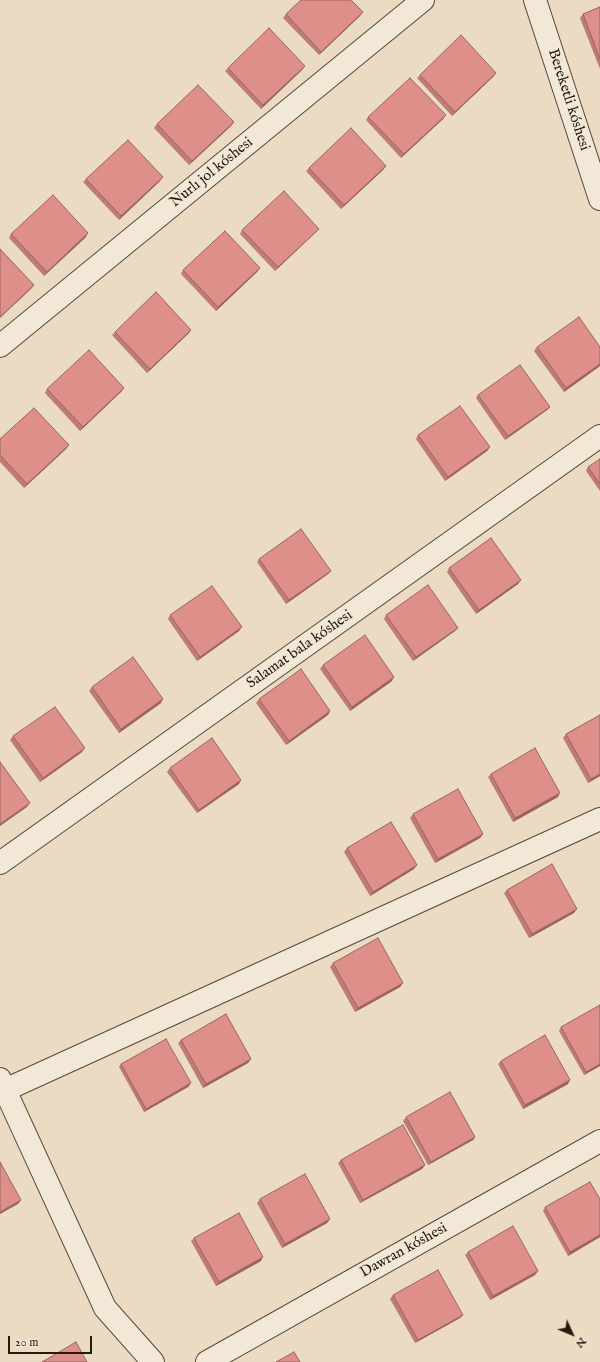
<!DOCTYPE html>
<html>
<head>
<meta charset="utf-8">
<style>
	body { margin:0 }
	#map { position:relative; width:600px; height:1362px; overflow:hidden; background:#eadbc2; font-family:"IM FELL English",serif }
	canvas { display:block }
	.north { position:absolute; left:552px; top:1314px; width:40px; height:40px; -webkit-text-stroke:3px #f1e8d7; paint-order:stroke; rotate:134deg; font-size:11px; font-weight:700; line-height:16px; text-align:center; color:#26190d }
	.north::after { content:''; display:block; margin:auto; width:14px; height:18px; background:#26190d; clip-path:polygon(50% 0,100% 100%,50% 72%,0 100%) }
	.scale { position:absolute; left:8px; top:1336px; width:84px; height:18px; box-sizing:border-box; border:2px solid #26190d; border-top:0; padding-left:5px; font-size:12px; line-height:14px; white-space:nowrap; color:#26190d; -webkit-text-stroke:3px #f1e8d7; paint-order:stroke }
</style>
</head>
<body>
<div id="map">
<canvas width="600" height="1362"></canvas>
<div class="north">N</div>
<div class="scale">20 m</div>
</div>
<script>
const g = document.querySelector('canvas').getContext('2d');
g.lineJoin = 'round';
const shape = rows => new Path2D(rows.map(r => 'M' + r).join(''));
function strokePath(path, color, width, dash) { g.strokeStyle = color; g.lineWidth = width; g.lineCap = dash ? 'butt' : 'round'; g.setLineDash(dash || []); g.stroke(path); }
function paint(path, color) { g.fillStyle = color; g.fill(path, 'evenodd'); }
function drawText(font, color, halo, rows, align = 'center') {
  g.font = font + ' "IM FELL English",serif'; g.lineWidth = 3.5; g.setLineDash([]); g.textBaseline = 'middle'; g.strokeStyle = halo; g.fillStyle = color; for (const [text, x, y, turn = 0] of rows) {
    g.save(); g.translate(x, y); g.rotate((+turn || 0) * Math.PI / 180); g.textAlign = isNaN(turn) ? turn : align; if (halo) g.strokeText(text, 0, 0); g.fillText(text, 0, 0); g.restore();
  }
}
const street = shape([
	[535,0,600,199],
	[0,346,423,0],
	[0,863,600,436],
	[0,1079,105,1308,153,1362],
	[5,1090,600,819],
	[207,1362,600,1141]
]);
strokePath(street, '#574a3a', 24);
strokePath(street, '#f1e8d7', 22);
paint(shape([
	[600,7,600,69,580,18,583,14],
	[286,14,360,16,319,55,283,18],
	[305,66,302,70,261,109,225,71,228,68],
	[496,73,494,76,452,116,417,78,420,75],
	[446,115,443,119,401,158,366,120,368,117],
	[234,122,231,126,189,165,154,128,157,124],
	[386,166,383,170,341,209,306,171,309,168],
	[86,179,160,181,119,220,83,182],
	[242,230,316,232,275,271,240,234],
	[11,234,86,237,44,276,9,238],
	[260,268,257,272,216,311,181,274,183,270],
	[191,330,189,333,147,373,112,335,115,332],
	[537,347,600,347,600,366,564,392,534,351],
	[47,389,122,391,80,431,45,393],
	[478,395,550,407,547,410,505,440,476,398],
	[418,435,490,447,487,451,445,481,416,439],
	[0,439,69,445,66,449,24,488,0,462],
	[600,459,600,491,586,471,588,467],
	[259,559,328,574,286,604,257,562],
	[449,568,518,584,476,614,447,572],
	[170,615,239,631,197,661,168,619],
	[386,615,455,631,413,661,384,619],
	[323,665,392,681,350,711,320,669],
	[92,687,161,703,119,733,89,691],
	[259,699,330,711,328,715,286,745,256,703],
	[600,715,600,776,588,783,563,738,566,734],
	[13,736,82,752,40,782,10,740],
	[170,768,239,784,197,813,167,772],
	[491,774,558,797,513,822,488,777],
	[413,814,483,834,480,838,435,863,410,818],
	[347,848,414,869,370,896,344,852],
	[507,890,574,913,529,938,504,893],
	[333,963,403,983,400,987,355,1012,330,967],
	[561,1027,600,1066,584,1075,559,1031],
	[181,1040,251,1059,248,1063,203,1088,178,1043],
	[501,1061,568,1084,523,1109,498,1064],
	[121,1064,191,1083,188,1087,144,1112,119,1067],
	[406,1117,475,1137,473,1140,428,1165,403,1121],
	[341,1160,425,1165,422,1169,360,1203,338,1163],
	[260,1199,330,1219,327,1223,282,1248,257,1203],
	[600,1199,600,1237,568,1256,543,1211,545,1207],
	[194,1238,261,1261,216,1286,191,1241],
	[468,1252,535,1275,490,1300,465,1255],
	[393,1295,463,1315,460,1318,415,1343,390,1299]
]), '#bf7b76');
paint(shape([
	[363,12,360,16,319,55,321,52],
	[305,66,302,70,261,109,263,105],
	[496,73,494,76,452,116,455,112],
	[446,115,443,119,401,158,404,154],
	[234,122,231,126,189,165,192,161],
	[386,166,383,170,341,209,344,205],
	[163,177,160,181,119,220,121,216],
	[319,229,316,232,275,271,278,267],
	[88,233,86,237,44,276,47,272],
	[260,268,257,272,216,311,218,307],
	[34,285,31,289,0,318,0,317],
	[191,330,189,333,147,373,150,369],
	[600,364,600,366,564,392,566,388],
	[124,388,122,391,80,431,83,427],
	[550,407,547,410,505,440,508,436],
	[69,445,66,449,24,488,27,484],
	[490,447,487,451,445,481,448,477],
	[331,571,328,574,286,604,289,600],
	[521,580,518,584,476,614,479,610],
	[242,627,239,631,197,661,200,657],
	[458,628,455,631,413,661,416,657],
	[394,677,392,681,350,711,352,707],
	[163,699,161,703,119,733,121,729],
	[330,711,328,715,286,745,289,741],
	[85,748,82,752,40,782,43,778],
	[600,774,600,776,588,783,591,779],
	[241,780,239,784,197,813,199,810],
	[560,793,558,797,513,822,515,818],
	[30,803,27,807,0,826,0,824],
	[483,834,480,838,435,863,438,859],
	[417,865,414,869,370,896,373,892],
	[577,909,574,913,529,938,532,934],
	[403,983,400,987,355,1012,358,1008],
	[251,1059,248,1063,203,1088,206,1084],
	[600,1064,600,1066,584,1075,586,1072],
	[570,1080,568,1084,523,1109,525,1105],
	[191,1083,188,1087,144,1112,146,1109],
	[475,1137,473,1140,428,1165,431,1162],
	[425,1165,422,1169,360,1203,363,1200],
	[21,1200,18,1204,0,1214,0,1212],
	[330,1219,327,1223,282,1248,285,1244],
	[600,1235,600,1237,568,1256,570,1252],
	[263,1257,261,1261,216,1286,219,1282],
	[538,1271,535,1275,490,1300,493,1296],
	[463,1315,460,1318,415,1343,418,1340]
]), '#9b6460');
const building = shape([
	[301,0,351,0,363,12,321,52,286,14,301,0],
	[600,7,600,59,583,14,600,7],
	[269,28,305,66,263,105,228,68,269,28],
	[461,35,496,73,455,112,420,75,461,35],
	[410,78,446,115,404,154,368,117,410,78],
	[198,85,234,122,192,161,157,124,198,85],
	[351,128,386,166,344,205,309,168,351,128],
	[128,140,163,177,121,216,86,179,128,140],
	[284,191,319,229,278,267,242,230,284,191],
	[53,195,88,233,47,272,11,234,53,195],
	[225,231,260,268,218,307,183,270,225,231],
	[0,249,34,285,0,317,0,249],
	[156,292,191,330,150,369,115,332,156,292],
	[579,317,600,347,600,364,566,388,537,347,579,317],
	[89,350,124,388,83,427,47,389,89,350],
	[520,365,550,407,508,436,478,395,520,365],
	[460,406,490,447,448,477,418,435,460,406],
	[34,408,69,445,27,484,0,455,0,439,34,408],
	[600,459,600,484,588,467,600,459],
	[301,529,331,571,289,600,259,559,301,529],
	[491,538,521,580,479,610,449,568,491,538],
	[428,585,458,628,416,657,386,615,428,585],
	[212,586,242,627,200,657,170,615,212,586],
	[365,635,394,677,352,707,323,665,365,635],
	[133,657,163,699,121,729,92,687,133,657],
	[301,669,330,711,289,741,259,699,301,669],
	[55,707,85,748,43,778,13,736,55,707],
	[600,715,600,774,591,779,566,734,600,715],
	[212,738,241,780,199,810,170,768,212,738],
	[535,748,560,793,515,818,491,774,535,748],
	[0,762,30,803,0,824,0,762],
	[458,789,483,834,438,859,413,814,458,789],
	[391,822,417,865,373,892,347,848,391,822],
	[552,864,577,909,532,934,507,890,552,864],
	[378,938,403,983,358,1008,333,963,378,938],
	[600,1005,600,1064,586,1072,561,1027,600,1005],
	[226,1014,251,1059,206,1084,181,1040,226,1014],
	[545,1035,570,1080,525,1105,501,1061,545,1035],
	[166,1039,191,1083,146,1109,121,1064,166,1039],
	[450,1092,475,1137,431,1162,406,1117,450,1092],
	[403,1125,425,1165,363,1200,341,1160,403,1125],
	[0,1162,21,1200,0,1212,0,1162],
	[305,1174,330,1219,285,1244,260,1199,305,1174],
	[590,1182,600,1199,600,1235,570,1252,545,1207,590,1182],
	[239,1213,263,1257,219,1282,194,1238,239,1213],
	[513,1226,538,1271,493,1296,468,1252,513,1226],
	[438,1270,463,1315,418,1340,393,1295,438,1270],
	[76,1342,87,1362,42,1362,76,1342],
	[294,1352,300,1362,276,1362,294,1352]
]);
paint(building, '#de8f89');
strokePath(building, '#9b6460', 1);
drawText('15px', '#26190d', '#f1e8d7', [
	["Bereketli kóshesi",568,100,72],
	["Nurlı jol kóshesi",212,173,-39],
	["Salamat bala kóshesi",300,650,-35],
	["Dawran kóshesi",404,1251,-29]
]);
</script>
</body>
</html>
